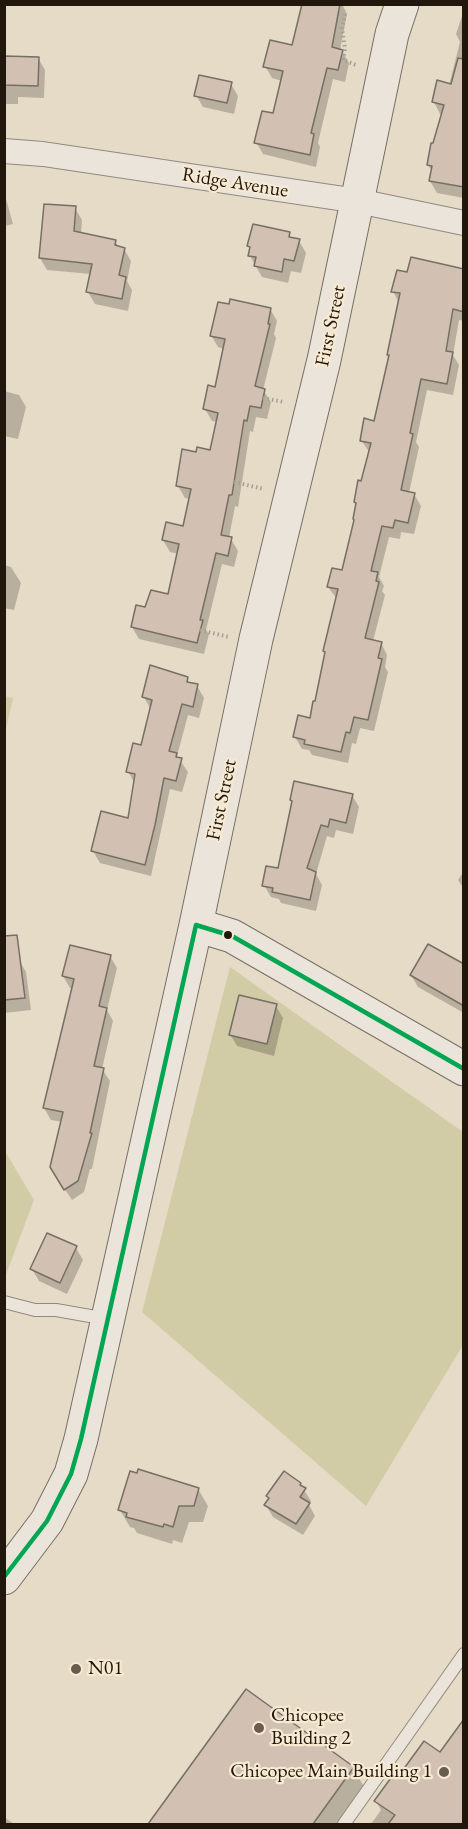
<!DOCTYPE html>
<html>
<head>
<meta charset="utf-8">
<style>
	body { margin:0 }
	#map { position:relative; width:468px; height:1829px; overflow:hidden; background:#e6dbc7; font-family:"EB Garamond",serif }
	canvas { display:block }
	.frame { position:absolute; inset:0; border:6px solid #22170c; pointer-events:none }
</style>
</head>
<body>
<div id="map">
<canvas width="468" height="1829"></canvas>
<div class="frame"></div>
</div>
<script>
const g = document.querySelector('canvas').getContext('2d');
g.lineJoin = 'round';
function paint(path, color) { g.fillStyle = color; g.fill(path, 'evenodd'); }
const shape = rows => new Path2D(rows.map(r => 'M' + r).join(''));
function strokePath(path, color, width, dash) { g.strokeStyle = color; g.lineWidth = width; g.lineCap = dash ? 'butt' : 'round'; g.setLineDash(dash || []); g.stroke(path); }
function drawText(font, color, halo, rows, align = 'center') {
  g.font = font + ' "EB Garamond",serif'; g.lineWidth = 4.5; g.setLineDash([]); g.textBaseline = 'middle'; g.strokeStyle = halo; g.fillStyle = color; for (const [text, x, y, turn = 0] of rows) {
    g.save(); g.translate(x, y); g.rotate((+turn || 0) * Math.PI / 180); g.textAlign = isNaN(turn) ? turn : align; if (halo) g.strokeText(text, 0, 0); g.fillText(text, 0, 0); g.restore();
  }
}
paint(shape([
	[5,696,13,698,5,734,4,696],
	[230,967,463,1132,463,1345,366,1506,142,1312],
	[5,1151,34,1200,5,1277]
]), '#d2cca6');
paint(shape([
	[303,4,342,4,347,14,340,50,342,51,349,63,345,82,333,79,318,143,320,147,316,167,263,154,256,142,275,115,282,81,272,78,265,66,293,47],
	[464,10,464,198,437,193,430,181,432,171,428,165,443,114,440,114,434,102,449,85,460,42,456,34],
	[4,56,38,58,45,70,44,98,18,97,18,104,4,104],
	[231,84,238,96,234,114,203,107,196,95],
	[4,192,13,224,5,226,6,231,4,231],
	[75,208,82,220,81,234,115,241,119,248,124,249,131,261,127,281,132,290,128,311,95,304,88,292,91,274,47,270,40,258],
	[289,234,292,239,299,241,306,253,301,273,291,271,288,283,262,277,250,256,251,250,249,246],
	[464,271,464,321,459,320,453,355,459,365,453,395,427,390,416,442,419,447,409,493,414,494,421,506,414,534,401,532,400,539,389,537,379,577,384,586,382,591,385,595,373,641,381,643,387,655,385,667,388,672,374,731,360,728,356,744,352,743,348,763,312,755,309,750,302,749,295,737,311,720,316,703,326,654,324,651,337,599,328,587,343,572,357,506,355,502,370,453,361,440,375,422,390,357,389,355,399,303,393,291,408,274],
	[270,309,277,321,274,334,276,338,263,390,271,402,267,419,256,417,253,432,250,431,238,507,235,506,229,538,231,539,238,551,234,567,222,564,206,630,209,634,204,654,139,639,132,627,146,609,169,596,179,554,170,552,163,540,184,528,191,499,185,498,178,486,197,454,212,452,218,422,212,421,205,409,216,388,224,349,218,347,211,335],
	[4,391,19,395,26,407,18,439,4,436],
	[4,565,11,567,21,583,14,610,4,608],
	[187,679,190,684,197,686,204,698,199,718,188,715,177,756,188,772,182,792,170,789,151,876,100,863,93,851,129,820,135,784,128,771,142,747,151,710,144,697],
	[352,795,359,807,353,834,336,830,334,838,327,836,316,874,322,885,316,911,281,903,279,899,271,897,264,885,279,870,293,803],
	[464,871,464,889,458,880],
	[110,956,117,968,107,1010,113,1021,102,1069,110,1081,92,1169,90,1169,84,1192,72,1200,58,1179,63,1122,51,1120,44,1108,73,989,70,988,63,976],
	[19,960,26,972,31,1010,4,1013,4,962],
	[464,966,464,1013,418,987,411,975],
	[276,1006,283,1018,274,1056,237,1046,230,1034],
	[76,1248,83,1260,67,1294,39,1281,32,1269],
	[300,1484,311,1501,309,1505,315,1516,303,1535,273,1517,266,1505],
	[198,1489,208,1506,203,1522,189,1522,182,1543,173,1540,172,1544,137,1533,134,1528,130,1527,120,1510],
	[246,1691,353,1768,367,1792,344,1824,150,1824],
	[464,1721,464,1824,371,1824,381,1810,376,1801,400,1776,440,1754],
	[4,1817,14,1824,4,1824]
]), '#0003');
const building = shape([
	[302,4,340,4,332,47,343,50,338,70,327,68,311,133,314,134,310,155,254,143,262,111,273,113,283,71,263,67,270,40,292,45,302,4],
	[4,56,39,57,38,86,4,85,4,56],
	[458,58,464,59,464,187,429,181,432,166,427,165,431,143,433,143,444,105,432,102,437,80,451,84,458,58],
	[199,75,232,82,227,103,194,96,199,75],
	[44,204,76,206,74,231,116,240,115,245,125,248,119,275,126,277,122,299,86,292,92,264,39,258,44,204],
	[253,224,290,232,289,237,300,239,294,261,284,259,282,272,254,266,256,257,248,256,250,247,247,246,253,224],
	[411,257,464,269,464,312,453,309,446,351,453,352,447,384,421,379,410,433,413,434,401,490,415,493,408,523,395,520,393,528,382,526,371,571,378,572,376,581,379,582,365,638,382,642,378,658,382,659,368,720,354,717,350,733,346,732,341,752,304,744,305,740,293,737,298,715,310,718,313,701,315,701,325,652,323,651,338,589,327,587,332,568,342,570,354,520,353,519,356,503,354,502,358,480,361,481,371,443,360,441,364,418,374,421,389,355,387,355,400,293,391,292,397,270,407,272,411,257],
	[230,299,271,308,268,324,270,324,255,386,265,389,261,408,250,406,247,421,244,420,232,495,229,495,221,535,232,537,228,556,216,553,200,620,203,620,197,643,131,627,136,605,145,607,151,590,168,594,179,544,162,540,166,522,183,526,191,489,176,486,182,449,196,452,197,447,210,450,218,413,203,409,208,385,215,387,225,339,210,336,218,302,229,304,230,299],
	[150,665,188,677,187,682,198,684,193,707,182,704,169,751,177,753,176,757,182,758,176,781,164,778,155,825,145,865,91,851,101,811,128,818,135,774,126,772,133,743,141,745,152,700,142,697,150,665],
	[294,781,353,794,346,823,330,819,328,827,321,825,307,868,316,872,310,900,272,892,273,888,262,886,266,866,278,868,292,801,290,800,294,781],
	[17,935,25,998,4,1000,4,936,17,935],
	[428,944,464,964,464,1006,410,975,428,944],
	[70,945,111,955,99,1006,107,1008,94,1066,104,1068,90,1133,92,1133,78,1181,64,1190,50,1167,63,1112,43,1108,74,979,62,976,70,945],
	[239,995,277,1004,267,1044,229,1035,239,995],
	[47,1233,77,1246,60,1283,30,1269,47,1233],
	[138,1469,199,1488,194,1506,179,1506,173,1527,164,1524,163,1527,126,1517,127,1513,118,1510,130,1471,137,1473,138,1469],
	[284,1471,301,1483,300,1485,306,1488,300,1497,310,1503,296,1524,264,1505,269,1498,266,1496,284,1471],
	[246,1689,354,1767,313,1824,148,1824,246,1689],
	[464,1719,464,1824,388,1824,395,1815,374,1801,396,1771,400,1774,424,1741,440,1752,464,1719]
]);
paint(building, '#d2c0b3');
strokePath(building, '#766f64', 1.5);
const lane = shape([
	[4,1302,35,1310,56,1310,107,1319],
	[344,1824,464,1654]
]);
const street = shape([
	[4,151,43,154,358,201,464,223]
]);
const secondary = shape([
	[196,925,232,936,464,1069],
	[4,1578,47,1521,71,1474,81,1439,196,925,256,639,324,360,392,34,402,4]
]);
strokePath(lane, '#918a7e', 14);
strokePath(street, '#918a7e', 26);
strokePath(secondary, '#766f64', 35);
strokePath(shape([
	[345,14,342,28,345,49,343,60,356,65],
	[263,398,284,402],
	[234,482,264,489],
	[200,630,229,637]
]), '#a49f96', 4, [1.5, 3]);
strokePath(lane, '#eae4db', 12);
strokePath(street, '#eae4db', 24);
strokePath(secondary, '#eae4db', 33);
strokePath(shape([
	[4,1577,47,1521,71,1474,81,1439,196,925,232,936,464,1069]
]), '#00a651', 4.5);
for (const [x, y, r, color] of [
	[228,935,5,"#22170c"],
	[76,1669,6,"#675c4d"],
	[259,1728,6,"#675c4d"],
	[444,1772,6,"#675c4d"]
]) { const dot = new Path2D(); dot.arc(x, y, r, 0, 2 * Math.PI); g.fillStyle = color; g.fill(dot); strokePath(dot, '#f7ead2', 2); }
drawText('20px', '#22170c', '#f7ead2', [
	["Ridge Avenue",235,183,9],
	["First Street",331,326,-78],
	["First Street",222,800,-78]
]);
drawText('20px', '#22170c', '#f7ead2', [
	["N01",88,1669],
	["Chicopee",271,1716],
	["Building 2",271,1739],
	["Chicopee Main Building 1",432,1772,"right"]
], 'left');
</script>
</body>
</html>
